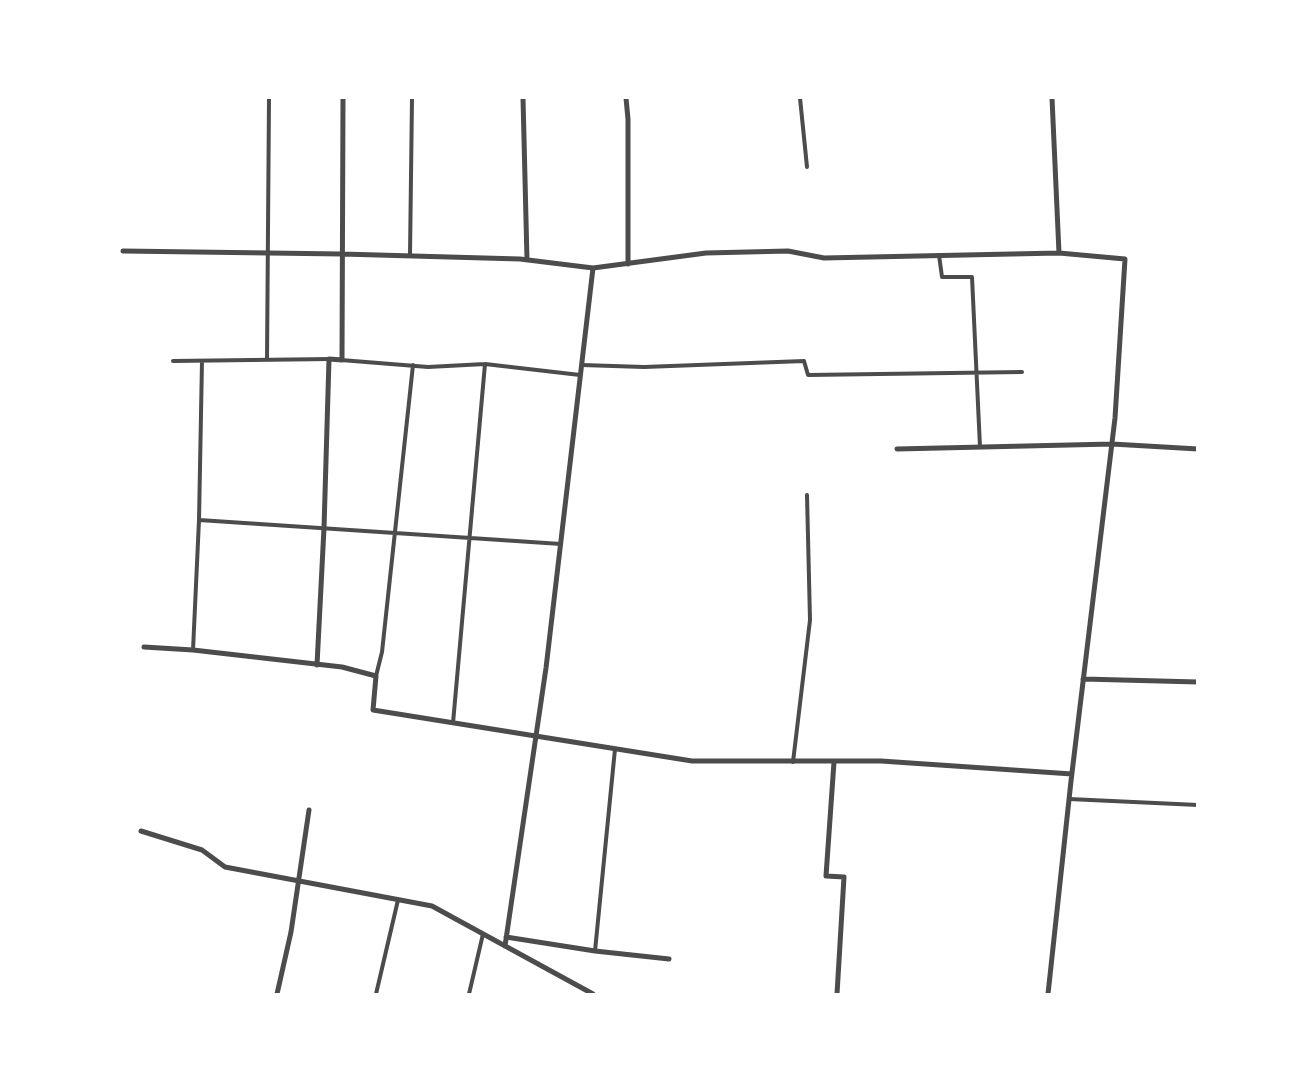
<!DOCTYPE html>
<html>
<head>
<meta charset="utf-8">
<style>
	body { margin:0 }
	#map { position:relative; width:1295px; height:1092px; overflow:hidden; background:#fff; font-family:"PT Sans Narrow",sans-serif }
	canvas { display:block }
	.frame { position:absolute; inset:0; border:99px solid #fff; pointer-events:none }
</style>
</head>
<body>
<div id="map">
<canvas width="1295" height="1092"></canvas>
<div class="frame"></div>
</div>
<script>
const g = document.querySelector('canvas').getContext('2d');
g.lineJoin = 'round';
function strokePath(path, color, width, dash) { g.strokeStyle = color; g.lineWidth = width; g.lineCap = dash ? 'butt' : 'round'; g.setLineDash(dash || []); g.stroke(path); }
strokePath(new Path2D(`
	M800 98 807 167
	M410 255 412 98
	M939 255 942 277H972L980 447
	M267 360 269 98
	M341 360 428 367 485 364 580 375
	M173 361 331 359
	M582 365 644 367 804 361 808 375 1022 372
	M199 520 561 544
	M193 650 199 520 202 361
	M376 676 382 652 413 365
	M453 723 485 364
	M793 762 810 620 807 495
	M1069 799 1198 805
	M595 951 615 749
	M376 994 398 900
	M469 994 483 934`), '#4c4c4c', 4);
strokePath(new Path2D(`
	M523 98 527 260
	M626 98 628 119V264
	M123 251 342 254 520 259 593 268 706 253 788 251 824 258 1059 253
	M897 449 1112 444 1198 449
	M144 647 193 650 342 667 376 676 373 710 692 761H881L1072 774
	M317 665 324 528 329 359 342 360 343 98
	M1083 679 1198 682
	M834 762 826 876 844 877 837 994
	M141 831 202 850 225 867 432 906 593 994
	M506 937 595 951 669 959
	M505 946 546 668 593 268
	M277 994 291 932 309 810
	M1048 994 1071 781 1115 418 1125 259 1059 253 1052 98`), '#4c4c4c', 5);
</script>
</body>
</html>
